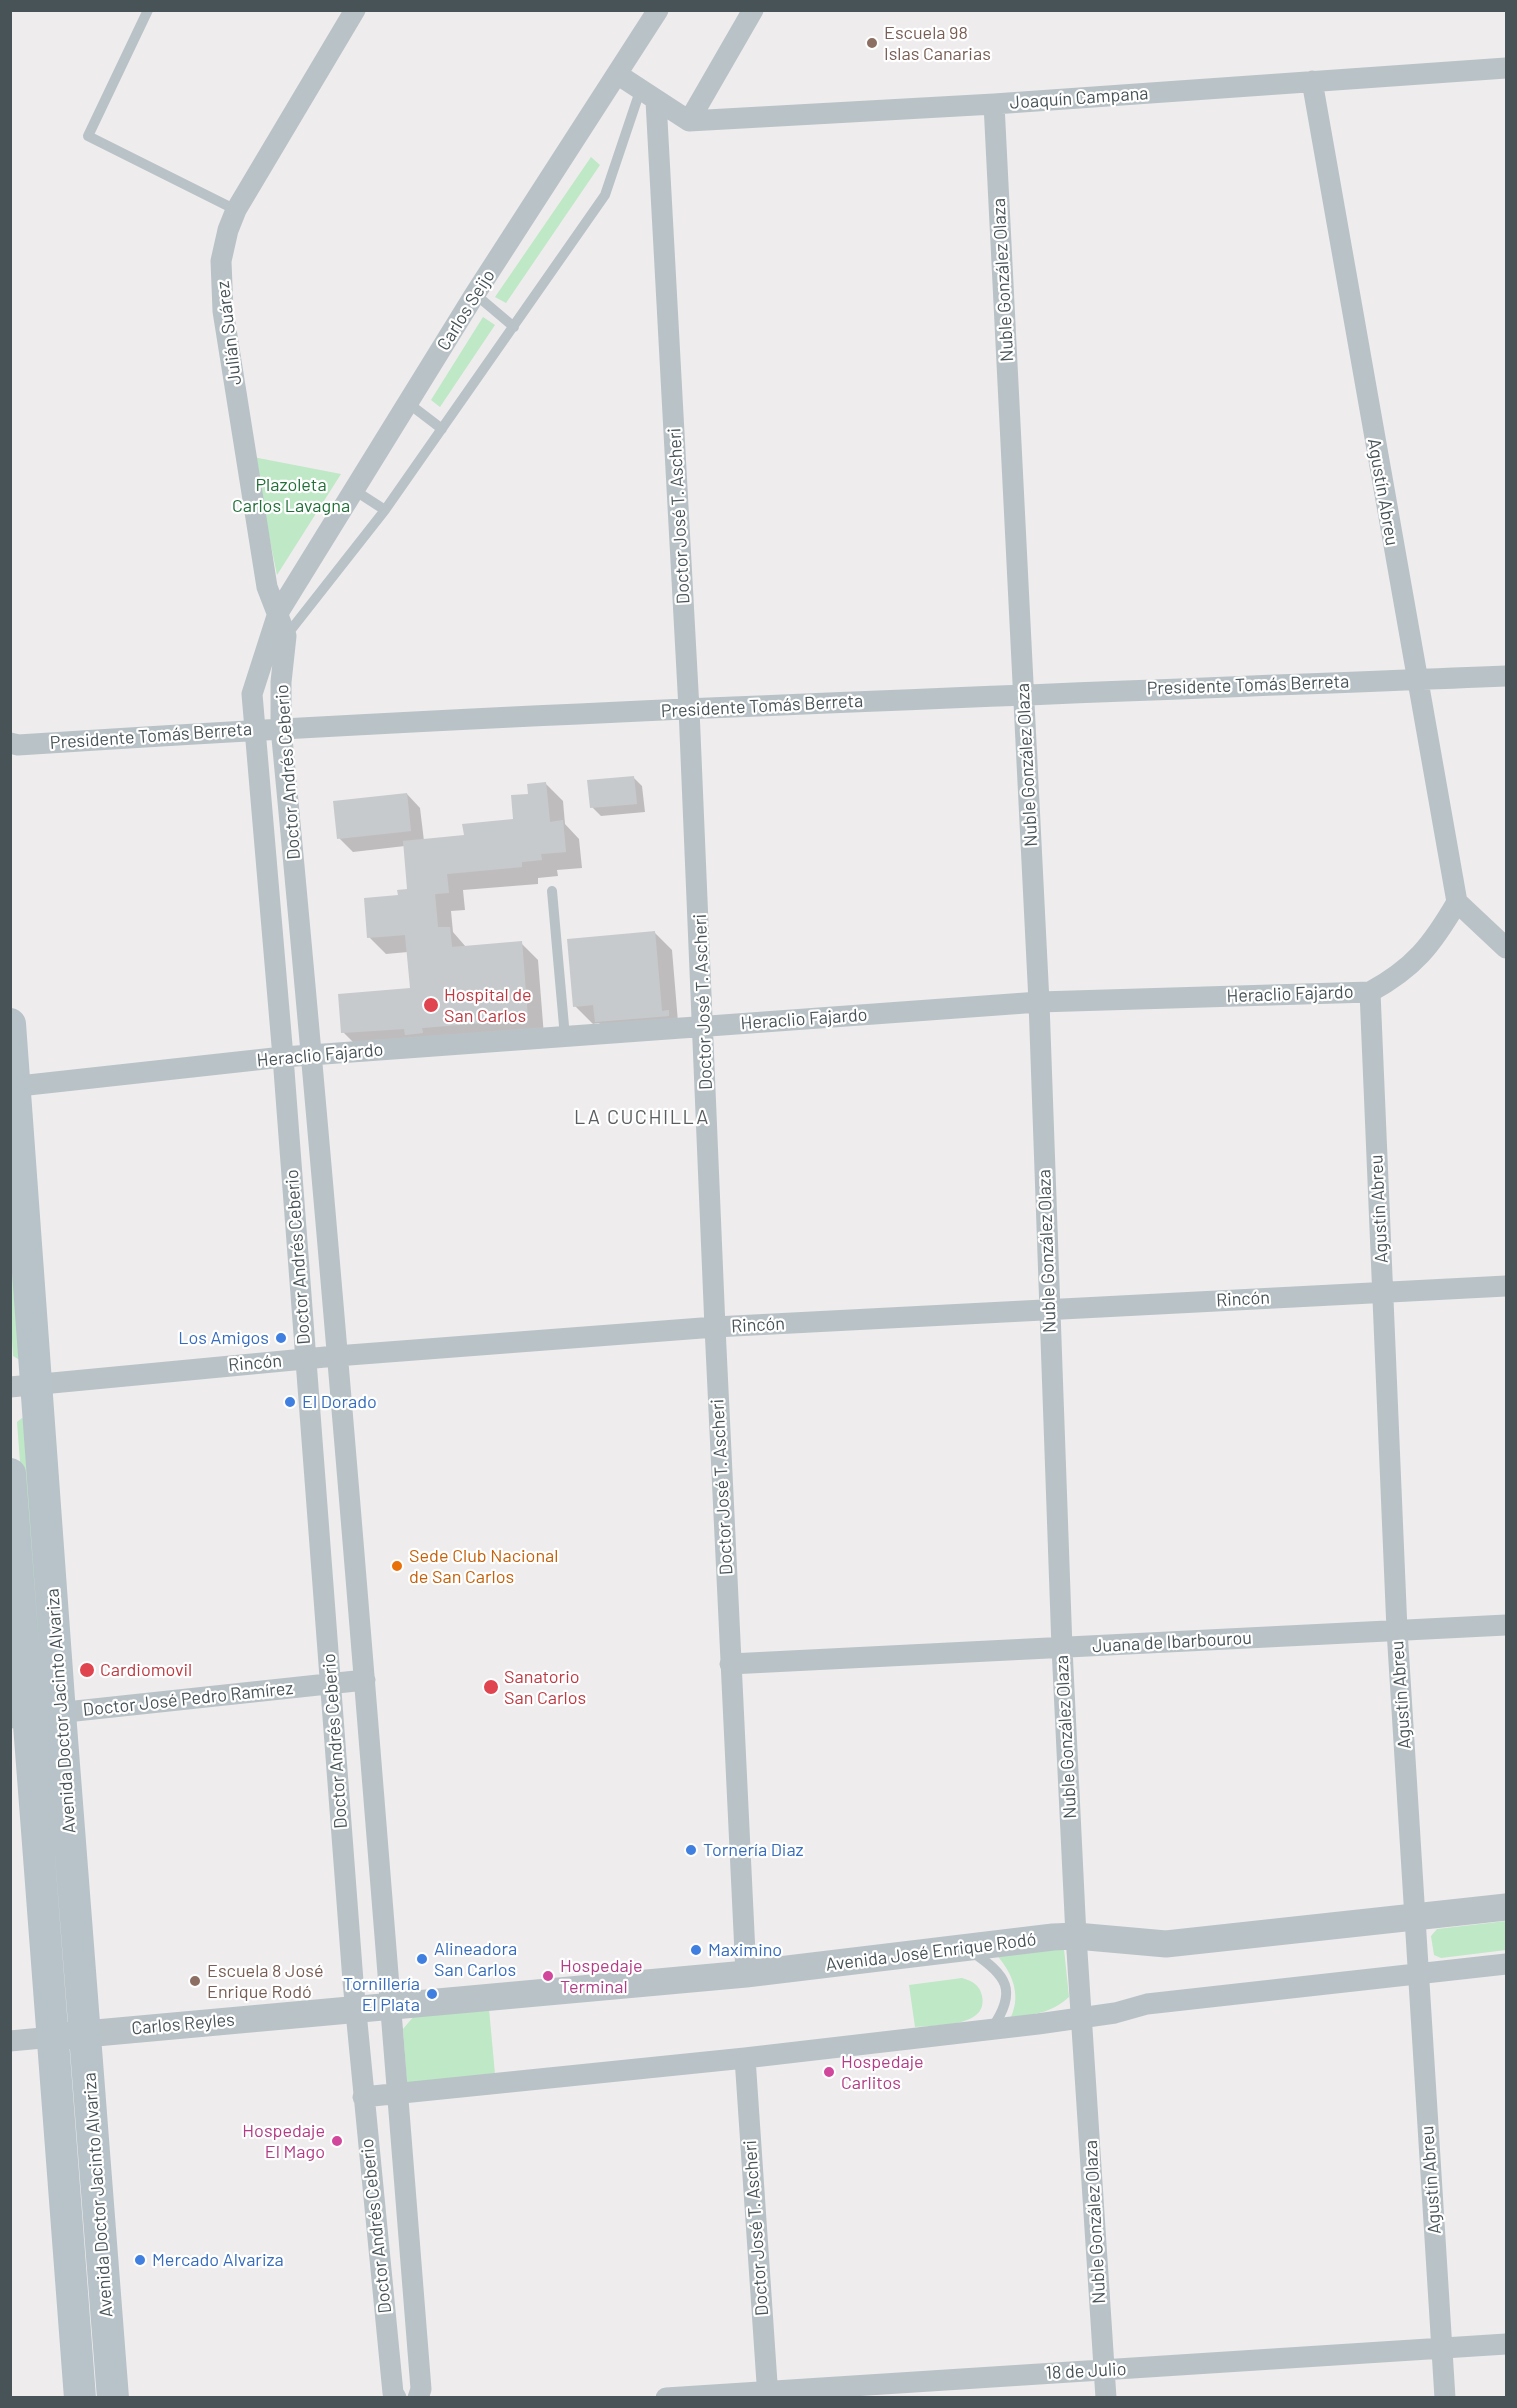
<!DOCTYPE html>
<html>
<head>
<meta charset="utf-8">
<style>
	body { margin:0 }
	#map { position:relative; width:1517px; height:2408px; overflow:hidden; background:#efeced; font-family:Barlow,sans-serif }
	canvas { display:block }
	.frame { position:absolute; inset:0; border:12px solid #475357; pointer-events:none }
</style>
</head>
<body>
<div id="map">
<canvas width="1517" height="2408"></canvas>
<div class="frame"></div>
</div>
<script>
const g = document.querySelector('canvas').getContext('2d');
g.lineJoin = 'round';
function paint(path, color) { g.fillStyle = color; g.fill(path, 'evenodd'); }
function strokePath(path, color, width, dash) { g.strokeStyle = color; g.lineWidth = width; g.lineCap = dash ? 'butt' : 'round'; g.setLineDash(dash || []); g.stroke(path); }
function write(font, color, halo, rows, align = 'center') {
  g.font = font + ' Barlow,sans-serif'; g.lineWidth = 4.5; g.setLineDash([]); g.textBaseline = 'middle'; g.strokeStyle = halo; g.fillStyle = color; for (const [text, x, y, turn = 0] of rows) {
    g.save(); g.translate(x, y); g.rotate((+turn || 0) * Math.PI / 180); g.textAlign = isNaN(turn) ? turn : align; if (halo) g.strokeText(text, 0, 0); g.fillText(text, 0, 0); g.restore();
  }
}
paint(new Path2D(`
	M591 157 600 165 506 303 495 297Z
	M483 317 495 325 440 407 431 400Z
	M253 457 341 474 277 575Z
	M10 1199 21 1358 18 1359 13 1356 11 1320Z
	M22 1418 25 1419 44 1690 37 1688 17 1422Z
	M1506 1921V1950L1441 1958 1434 1955 1431 1936 1437 1929Z
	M1064 1949 1069 1997C1052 2013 1033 2015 1011 2017 1022 1993 1011 1971 995 1953Z
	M962 1978C972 1981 980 1985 982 1996 989 2028 934 2025 915 2027L909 1985Z
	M489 2009 495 2074 407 2084 403 2029 414 2016Z`), '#bee8c6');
paint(new Path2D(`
	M633 777 642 786 645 812 601 816 592 807Z
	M546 784 563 801 565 824 579 839 582 868 557 870 558 876 538 878V884L463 890 465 910 451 911 453 932 466 947 521 943 538 960 544 1036 360 1049 343 1032 411 989 408 952 386 954 369 937 399 896 409 890 405 846 353 852 339 838 407 794 420 808 424 841 465 837 515 821 529 795Z
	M654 932 672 950 678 1022 614 1039 599 1023 593 1024 575 1006Z`), '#0003');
paint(new Path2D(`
	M634 776 637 804 590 808 587 780Z
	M546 782 550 822 563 820 566 852 541 854 542 860 522 862V867L447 874 449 893 435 894 438 927H450L452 947 522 941 528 1019 422 1028 423 1033 405 1035 404 1029 341 1033 338 994 410 988 405 935 367 938 364 898 398 895 397 890 407 889 403 841 464 835 462 824 513 819 511 795 528 794 527 784Z
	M407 793 411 831 337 839 333 801Z
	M655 931 662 1011 669 1010V1016L595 1022 593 1005 573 1007 567 939Z`), '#c7cacd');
strokePath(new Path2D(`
	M148 10 88 136 236 210
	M475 294 514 327
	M408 403 442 429
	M354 490 385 510
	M286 636 385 510 605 195 640 91
	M552 891 565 1037
	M972 1952C1007 1975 1018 1991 992 2028`), '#b9c3c7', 10);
strokePath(new Path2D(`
	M355 10 236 210 228 230 221 261 223 311 267 587 286 636 281 682V728C334 1281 377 1835 421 2389L418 2398
	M617 74 689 121 994 104 1506 68
	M1312 81 1457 902
	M656 101 689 709 715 1327 746 1974
	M994 104 1039 1002 1062 1648 1076 1936 1106 2398
	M689 121 753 10
	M10 743 18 745C514 712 1010 696 1506 676
	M1457 902 1506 948
	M1370 992 1397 1630 1445 2398
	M10 1087 283 1057 1039 1002 1370 992C1414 968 1432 945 1457 902
	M10 1387 336 1356 715 1327 1506 1286
	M730 1664 1506 1625
	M10 1718 365 1680
	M10 2041 53 2037
	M745 2058 768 2398
	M363 2097 745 2058 1038 2024 1115 2013 1147 2004 1506 1964
	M396 2398 393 2393 353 1981 283 1057 252 694 278 613 475 294 658 10
	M666 2398 1506 2344`), '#b9c3c7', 21);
strokePath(new Path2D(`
	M63 2036 746 1974 1053 1937 1076 1936 1166 1944 1506 1907`), '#b9c3c7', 27);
strokePath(new Path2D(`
	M10 1024 60 1713 113 2398
	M10 1474 80 2398`), '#b7c3c9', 32);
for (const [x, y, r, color] of [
	[872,43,6,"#8d6e63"],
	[431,1005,8,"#e0444e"],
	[281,1338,6,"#3f7fe0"],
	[290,1402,6,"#3f7fe0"],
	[397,1566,6,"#e8710a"],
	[87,1670,8,"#e0444e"],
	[491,1687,8,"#e0444e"],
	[691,1850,6,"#3f7fe0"],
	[696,1950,6,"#3f7fe0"],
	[422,1959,6,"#3f7fe0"],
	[548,1976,6,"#d1479c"],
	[195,1981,6,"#8d6e63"],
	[432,1994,6,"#3f7fe0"],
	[829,2072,6,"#d1479c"],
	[337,2141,6,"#d1479c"],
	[140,2260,6,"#3f7fe0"]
]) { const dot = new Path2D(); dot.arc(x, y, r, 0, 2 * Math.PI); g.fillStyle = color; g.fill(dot); strokePath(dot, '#fff', 2); }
write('18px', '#785e54', '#fff', [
	["Escuela 98",884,33],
	["Islas Canarias",884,54],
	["Escuela 8 José",207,1971],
	["Enrique Rodó",207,1992]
], 'left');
write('18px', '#475357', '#fff', [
	["Joaquín Campana",1079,98,-4],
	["Nuble González Olaza",1003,280,-93],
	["Carlos Seijo",466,310,-58],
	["Julián Suárez",229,333,-97],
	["Agustín Abreu",1383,492,80],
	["Doctor José T. Ascheri",679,516,-93],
	["Presidente Tomás Berreta",1248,685,-2],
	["Presidente Tomás Berreta",762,706,-3],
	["Presidente Tomás Berreta",151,736,-4],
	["Nuble González Olaza",1027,765,-93],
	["Doctor Andrés Ceberio",288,772,-94],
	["Heraclio Fajardo",1290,994,-2],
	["Doctor José T. Ascheri",703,1002,-92],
	["Heraclio Fajardo",804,1019,-4],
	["Heraclio Fajardo",320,1055,-5],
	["Agustín Abreu",1379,1209,-93],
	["Nuble González Olaza",1047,1251,-92],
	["Doctor Andrés Ceberio",298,1257,-94],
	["Rincón",1243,1299,-3],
	["Rincón",758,1325,-3],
	["Rincón",255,1363,-5],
	["Doctor José T. Ascheri",722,1487,-93],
	["Juana de Ibarbourou",1172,1642,-3],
	["Agustín Abreu",1401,1695,-94],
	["Doctor José Pedro Ramírez",188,1699,-6],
	["Avenida Doctor Jacinto Alvariza",61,1711,-94],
	["Nuble González Olaza",1066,1737,-93],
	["Doctor Andrés Ceberio",335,1741,-94],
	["Avenida José Enrique Rodó",931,1952,-7],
	["Carlos Reyles",183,2024,-5],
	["Agustín Abreu",1431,2180,-94],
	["Avenida Doctor Jacinto Alvariza",98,2195,-94],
	["Nuble González Olaza",1095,2222,-93],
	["Doctor Andrés Ceberio",376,2226,-96],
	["Doctor José T. Ascheri",756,2228,-94],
	["18 de Julio",1086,2371,-3]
]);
write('18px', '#216f38', '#fff', [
	["Plazoleta",291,485],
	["Carlos Lavagna",291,506]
]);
write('18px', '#be3a42', '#fff', [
	["Hospital de",444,995],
	["San Carlos",444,1016],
	["Cardiomovil",100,1670],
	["Sanatorio",504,1677],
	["San Carlos",504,1698]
], 'left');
write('18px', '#366cbe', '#fff', [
	["Los Amigos",269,1338,"right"],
	["El Dorado",302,1402],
	["Tornería Diaz",703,1850],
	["Alineadora",434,1949],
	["San Carlos",434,1970],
	["Maximino",708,1950],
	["Tornillería",420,1984,"right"],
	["El Plata",420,2005,"right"],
	["Mercado Alvariza",152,2260]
], 'left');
write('18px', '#c56008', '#fff', [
	["Sede Club Nacional",409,1556],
	["de San Carlos",409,1577]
], 'left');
write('18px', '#b23c85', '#fff', [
	["Hospedaje",560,1966],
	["Terminal",560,1987],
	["Hospedaje",841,2062],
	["Carlitos",841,2083],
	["Hospedaje",325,2131,"right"],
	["El Mago",325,2152,"right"]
], 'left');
g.letterSpacing = '1.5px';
write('20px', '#5a5e60', '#fff', [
	["LA CUCHILLA",642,1117]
]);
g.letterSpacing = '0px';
</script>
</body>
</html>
